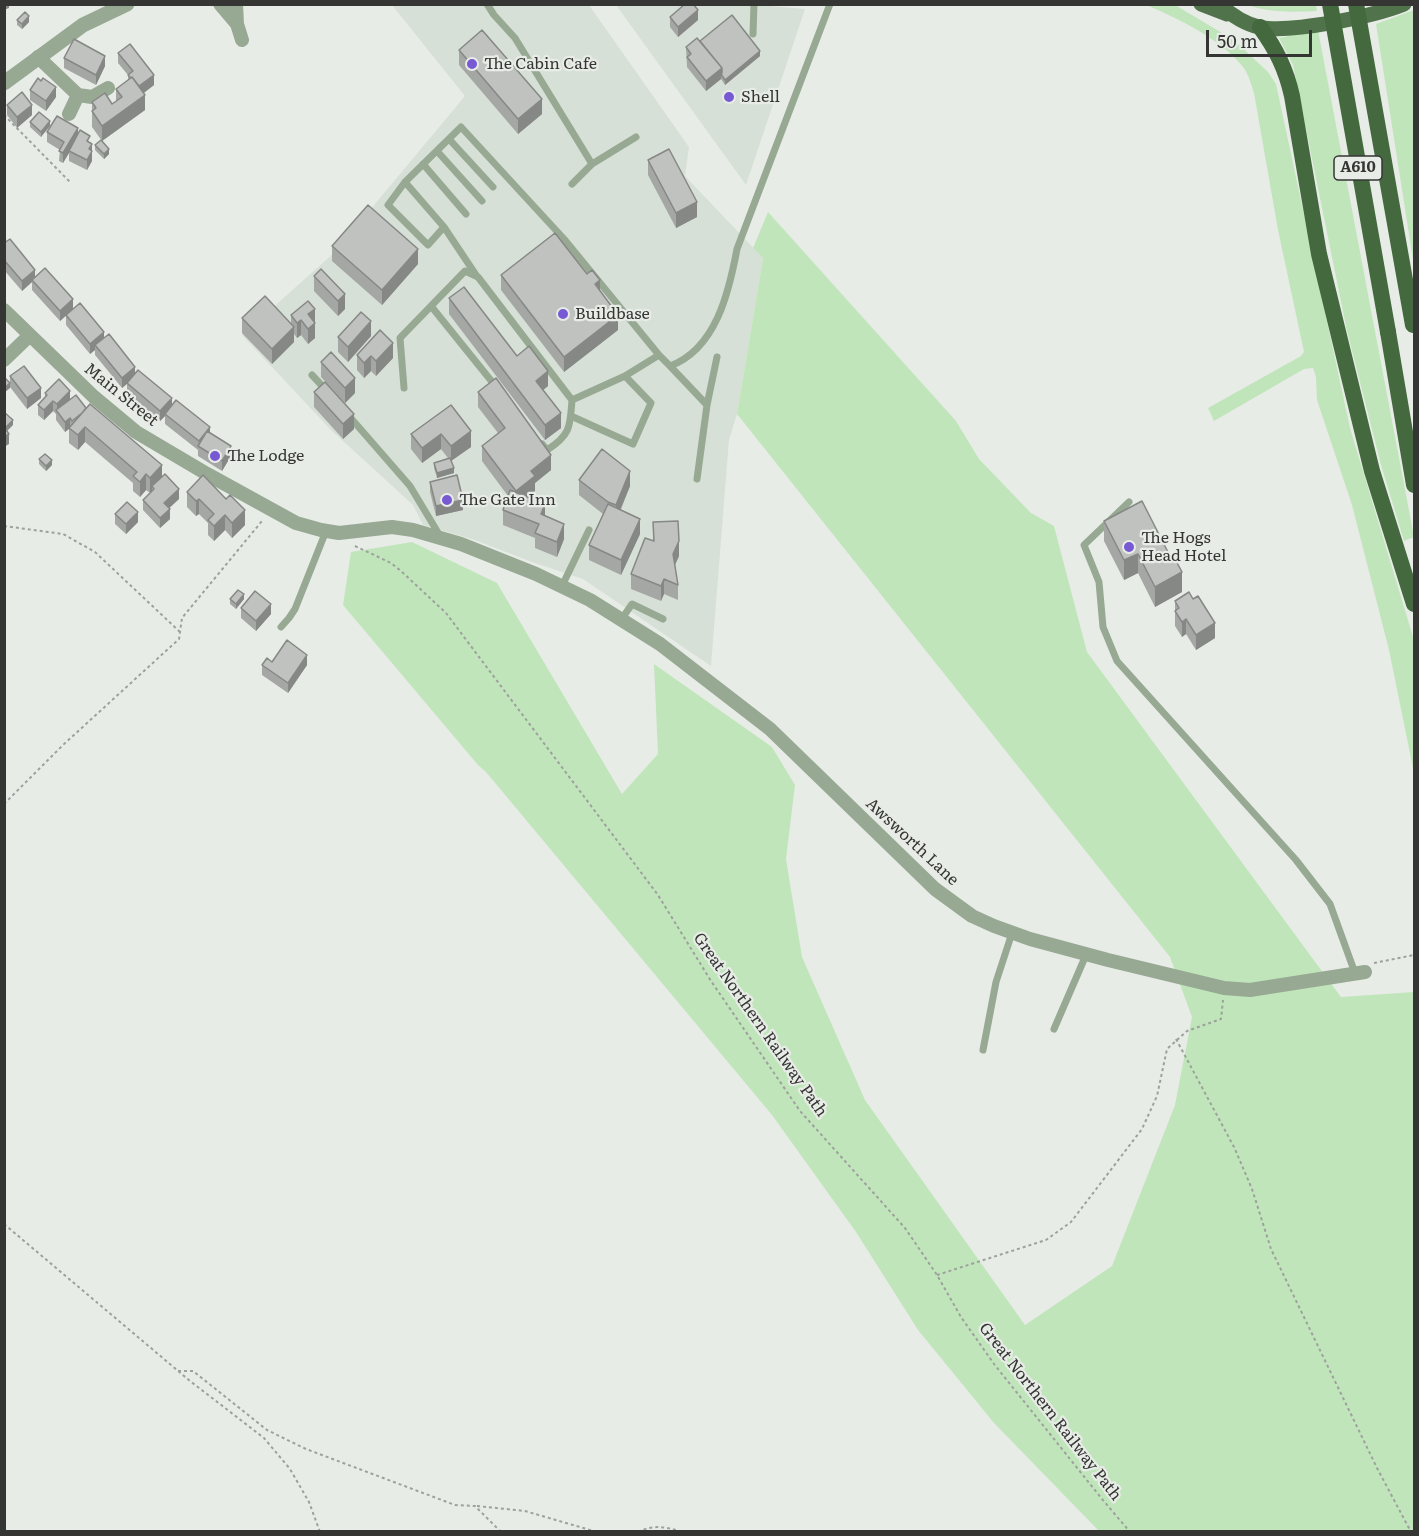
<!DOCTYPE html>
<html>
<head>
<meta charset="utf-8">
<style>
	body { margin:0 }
	#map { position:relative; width:1419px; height:1536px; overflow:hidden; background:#e8ece7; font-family:Literata,serif }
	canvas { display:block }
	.frame { position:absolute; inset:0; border:6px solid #353634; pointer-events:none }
	.scale { position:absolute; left:1206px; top:30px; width:106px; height:27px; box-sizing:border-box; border:3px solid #353634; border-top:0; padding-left:8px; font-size:18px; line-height:21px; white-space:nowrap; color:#353634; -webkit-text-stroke:4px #e8ece7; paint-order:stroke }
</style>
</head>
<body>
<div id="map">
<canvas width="1419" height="1536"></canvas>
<div class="frame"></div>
<div class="scale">50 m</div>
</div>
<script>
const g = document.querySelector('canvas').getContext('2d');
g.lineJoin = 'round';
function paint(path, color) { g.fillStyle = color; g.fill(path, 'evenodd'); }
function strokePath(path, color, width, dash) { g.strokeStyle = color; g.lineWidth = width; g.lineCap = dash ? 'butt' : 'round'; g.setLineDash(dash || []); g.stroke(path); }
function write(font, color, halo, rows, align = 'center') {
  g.font = font + ' Literata,serif'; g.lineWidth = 4.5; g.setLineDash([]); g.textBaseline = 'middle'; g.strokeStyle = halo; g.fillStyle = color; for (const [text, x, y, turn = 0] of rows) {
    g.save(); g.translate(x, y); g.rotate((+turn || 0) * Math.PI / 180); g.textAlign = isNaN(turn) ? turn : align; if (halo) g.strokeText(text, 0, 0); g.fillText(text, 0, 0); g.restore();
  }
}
paint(new Path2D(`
	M747 4 805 9 746 185 616 5Z
	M392 5H589L689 147 685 176 763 258 737 414 729 440 711 666 583 579 532 562 472 539 423 525 413 505 331 430 242 335 335 252 465 96Z`), '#d7e0d6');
paint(new Path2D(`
	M1146 5H1175L1234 40 1268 72 1276 84 1350 428 1414 640V773L1389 650 1352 505 1317 400 1316 377 1313 368 1304 369 1214 421 1208 408 1301 356 1304 352 1278 230 1254 93C1251 84 1249 75 1243 67 1222 40 1178 18 1146 5Z
	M1247 5H1316L1317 11C1292 12 1271 13 1247 5Z
	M1414 10V266L1376 24Z
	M1318 30 1414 537 1404 541 1381 465 1347 331 1293 65 1279 38Z
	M768 212 956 421 979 459 1031 513 1054 526 1087 652 1341 997 1414 992V1531H1099L994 1423 918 1330 856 1232 772 1115 486 772 478 765 343 605 351 552 412 542 497 583 622 794 658 754 654 664 772 747 795 785 786 859 802 957 865 1100 1025 1325 1112 1266 1175 1105 1192 1017 1170 957 737 414 763 258 753 248Z`), '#c1e5bb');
strokePath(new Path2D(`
	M4 115 71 183
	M4 526 63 534 95 552 180 632
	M355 546 391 563 401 571 446 613 658 895 711 981 800 1111 905 1228 937 1275 961 1317 994 1364 1102 1499 1130 1532
	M4 804 63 745 179 639 182 618 262 521
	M1374 963 1414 955
	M1176 1039 1234 1147 1252 1189 1271 1249 1377 1468 1411 1532
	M4 1224 190 1381 264 1438 290 1469 309 1502 320 1532
	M937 1275 1046 1240 1071 1222 1142 1129 1157 1096 1167 1049 1187 1031 1221 1019 1223 1000
	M178 1371H193L267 1430 306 1449 455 1505 475 1506 501 1532
	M477 1506 525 1511 597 1532
	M638 1532C654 1524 666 1527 682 1532`), '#9da09c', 2, [3, 3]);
strokePath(new Path2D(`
	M487 4 494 15 515 38 592 164 636 137
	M753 34 754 4
	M449 139 493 187
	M437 151 482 201
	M423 164 466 214
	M405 182 444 227 428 245 388 205 405 182 461 127 564 239 659 355 670 366C716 349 729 292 737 249L830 4
	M572 184 592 164
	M444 227 476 275
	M431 306 497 388
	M670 366 707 405 697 479
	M312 375 326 390
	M404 388 400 338 465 271 478 277 572 400 625 376 659 355
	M707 405 717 357
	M349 416 410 486 440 536
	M571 416 633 444 651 403 625 376
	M542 444 547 450C571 435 570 426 572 400
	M1129 502 1084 545 1099 582 1103 627 1117 661 1296 860 1330 904 1355 973
	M562 586 589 530
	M621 620 632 604 663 619
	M281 627 289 618 295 609 326 531
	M1054 1029 1086 955
	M983 1050 996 982 1012 933`), '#97a993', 7);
strokePath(new Path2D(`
	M220 4 237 24
	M236 4 237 24 242 40
	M38 57 78 95
	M69 114 78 95 92 97 108 88
	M4 310 94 397 136 432 207 474 296 523 321 530 339 533 392 527 413 530 461 544 536 574 590 600 660 644 770 729 935 889 972 916 994 926 1030 939 1108 960 1224 988 1250 990 1269 987 1365 972
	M4 360 29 336`), '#97a993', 14);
strokePath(new Path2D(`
	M4 83 83 25 127 4`), '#97a993', 15);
strokePath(new Path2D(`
	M1201 4 1227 14
	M1219 4C1230 14 1245 24 1259 27 1290 34 1374 16 1404 4`), '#51734b', 15);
strokePath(new Path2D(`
	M1260 27C1276 49 1286 69 1292 96L1319 254 1372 471 1414 604
	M1388 332 1414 485`), '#44693e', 16);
strokePath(new Path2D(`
	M1330 4 1388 332
	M1356 4 1413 325`), '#44693e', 16);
paint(new Path2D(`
	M670 17 698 20 678 37 670 27Z
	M17 20 29 22 22 29 17 25Z
	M700 41 760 56 725 85 721 79 706 91 687 67 686 47Z
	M459 50 542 114 518 134 459 65Z
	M118 53 154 85 144 93 145 110 102 141 92 127V102L112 104 116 101V89L128 80V75L118 63Z
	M64 58 105 66 96 85 64 68Z
	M30 90 56 97 46 111 30 100Z
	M7 105 32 115 17 128 7 115Z
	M50 121 41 137 30 127V122Z
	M47 132 78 135 92 144V161L87 170 69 161V153L63 163 59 161 60 150 47 142Z
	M95 145 109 154 104 159 95 150Z
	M648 160 697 217 676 228 648 175Z
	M4 243 35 278 73 309 104 338 135 373 172 405 210 433 231 456 222 471 198 456V450L165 424V416L160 421 127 393V384L122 388 95 355V350L90 354 66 325V316L60 321 32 290V282L22 291 4 270Z
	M332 246 418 264 382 305 332 261Z
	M321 269 345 309 338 316 314 291V276Z
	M501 275 600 290 618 330 564 372 501 290Z
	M449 298 517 356 548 386 543 390 561 428 545 440 449 314Z
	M315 309V338L308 344 301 335 297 338 294 334V342L272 364 242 333V318L291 323V315Z
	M371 336 348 362 338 352V337Z
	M357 355 393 358 376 376 371 371 364 378 357 370Z
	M321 362 355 393 345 403 321 377Z
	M10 376 41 398 27 409 10 387Z
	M314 392 354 429 343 439 314 407Z
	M478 392 551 470 535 483V491L527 496 564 539 557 557 535 548V538L503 525V510L508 496 482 461V446L498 433 478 407Z
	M45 393 70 399 86 408 162 477 179 499 169 508 170 519 160 528 143 510V500L150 493 146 490 140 497 133 491V483L85 442 78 450 69 443V429L65 432 56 420V414L53 411 44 420 38 415V405L45 398Z
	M451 405 471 447 451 461 454 473 437 478 434 468V463L448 458 441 449 422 463 411 449V434Z
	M39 459 52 465 46 471 39 464Z
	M579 480 630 486 621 509 640 534 621 575 589 560V545L603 514 579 495Z
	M430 482 463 510 436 516 430 492Z
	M187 492 245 525 232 538 225 530 214 541 208 535V523L199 514 196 516 187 507Z
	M115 514 138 522 126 534 115 524Z
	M1104 521 1182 592 1155 607 1138 573 1124 580 1104 541Z
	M653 522 679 556 675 565 678 585V600L664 594 661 601 631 589V574L653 541Z
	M230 599H244L236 609 230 604Z
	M1175 601 1215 638 1196 650 1186 634 1182 637 1175 626Z
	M241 608 271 614 256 631 241 618Z
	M272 662 307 665 288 693 262 675V665Z`), '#a4a7a3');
paint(new Path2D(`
	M6 4H9V8L4 10V5Z
	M698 10V20L678 37V27Z
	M29 16V22L22 29V24Z
	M760 51V56L725 85V80Z
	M105 56V66L96 85V75Z
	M722 68V76L721 74V79L706 91V81Z
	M154 75V85L138 97V87Z
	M56 87V97L46 111V101Z
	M145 95V110L102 141V126Z
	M542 99V114L518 134V119Z
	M32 105V115L17 128V117Z
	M50 121V126L41 137V132Z
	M78 128V139L69 151V153L63 163V153Z
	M92 144V161L87 170V160L89 149Z
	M109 149V154L104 159V154Z
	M697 202V217L676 228V213Z
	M418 249V264L382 305V290Z
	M35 270V280H32V282L22 291V281Z
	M600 280V295L595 284Z
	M345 294V309L338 316V301Z
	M73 299V309L60 321V311Z
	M315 309V338L308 344V314Z
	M618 315V330L564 372V357Z
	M301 320V335L297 338V323Z
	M371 321V336L348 362V347Z
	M294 327V342L272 364V349Z
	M104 332V342L95 345V350L90 354V344Z
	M393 343V358L376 376V361Z
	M371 356V371L364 378V363Z
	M135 367V377L122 388V378Z
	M548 371V386L536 396V381Z
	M355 378V393L345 403V388Z
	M10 383V388L4 393V388Z
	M41 388V398L27 409V398Z
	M70 391V401L57 411V404Z
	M172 398V408L165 414V416L160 421V411Z
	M53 401V411L44 420V410Z
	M561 413V428L545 440V425Z
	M354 414V429L343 439V424Z
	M70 418V428L65 432V422Z
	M13 420V425L4 434V429Z
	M85 427V442L78 450V435Z
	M210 427V437L199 446V441Z
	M471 431V447L451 461V446Z
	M9 434V444L4 447V437Z
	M441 434V449L422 463V448Z
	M231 446V456L222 471V461Z
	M551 455V470L535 483V491L516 506V491L531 471Z
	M52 460V465L46 471V466Z
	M162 465V480L152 486V492L150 494V478Z
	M454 468V473L437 478V473Z
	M630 471V486L616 520V505Z
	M146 474V490L140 497V482Z
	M179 489V499L164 513V503Z
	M199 499V514L196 516V501Z
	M463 500V510L436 516V506Z
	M545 504V519L541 514Z
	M170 509V519L160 528V518Z
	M245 510V525L232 538V523Z
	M138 512V522L126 534V524Z
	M225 515V530L214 541V526Z
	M640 519V534L621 575V560Z
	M564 524V539L557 557V542Z
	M679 541V556L673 569V554Z
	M1138 554V573L1124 580V560Z
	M1182 572V592L1155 607V587Z
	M664 579V594L661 601V586Z
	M244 594V599L236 609V604Z
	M271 604V614L256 631V621Z
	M1186 619V634L1182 637V622Z
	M1215 623V638L1196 650V635Z
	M307 655V665L288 693V683Z`), '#868885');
const building = new Path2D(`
	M685 4H693L698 10 678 27 670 17Z
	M25 12 29 16 22 24 17 20Z
	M732 15 760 51 725 80 721 74 722 73V68L700 41Z
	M482 30 542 99 518 119 459 50Z
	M697 38 722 68 706 81 687 57 691 54 686 47Z
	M74 39 105 56 96 75 64 58Z
	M130 44 154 75 139 86 132 77 131 78 128 75 133 71 118 53Z
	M132 77 145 95 102 126 92 111 96 108 92 102 105 93 112 104 122 97 116 89Z
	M38 78 41 81 43 78 56 87 46 101 30 90Z
	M22 92 32 105 17 117 7 105Z
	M39 112 50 121 41 132 30 122Z
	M57 116 78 128 63 153 59 151 64 142 47 132Z
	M80 130 90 136 87 141 92 144 89 149 92 151 87 160 69 151Z
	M101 140 109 149 104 154 95 145Z
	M669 149 697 202 676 213 648 160Z
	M368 205 418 249 382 290 332 246Z
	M555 233 587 274 592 270 600 280 595 284 618 315 564 357 501 275Z
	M10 239 35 270 22 281 4 260V243Z
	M45 268 73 299 60 311 32 280Z
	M321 269 345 294 338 301 314 276Z
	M464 287 517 356 529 346 548 371 536 381 561 413 545 425 449 298Z
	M265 296 294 327 272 349 242 318Z
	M308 301 315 309 308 314 315 323 308 329 301 320 297 323 291 315Z
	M80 303 104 332 90 344 66 315Z
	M361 312 371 321 348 347 338 337Z
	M380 330 393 343 376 361 371 356 364 363 357 355Z
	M109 334 135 367 122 378 95 345Z
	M331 352 355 378 345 388 321 362Z
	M24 366 41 388 27 398 10 376Z
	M138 370 172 398 160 411 127 383Z
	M4 377 10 383 4 388Z
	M496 378 551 455 531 471 535 476 516 491 482 446 505 428 478 392Z
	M59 379 70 391 57 404 53 401 44 410 38 405 47 395 45 393Z
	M325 382 354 414 343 424 314 392Z
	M76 395 86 408 82 413 72 421 70 418 65 422 56 410Z
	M176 400 210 427 199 441 165 414Z
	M90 404 162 465 150 478 146 474 140 482 133 476 137 472 85 427 78 435 69 428Z
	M451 405 471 431 451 446 441 434 422 448 411 434Z
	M4 412 13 420 5 428 4 427Z
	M4 427 9 434 4 437Z
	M207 431 231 446 222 461 198 446Z
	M602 449 630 471 616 505 608 502 579 480Z
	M45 454 52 460 46 466 39 459Z
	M450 458 454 468 437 473 434 463Z
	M165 474 179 489 164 503 170 509 160 518 143 500 154 489 152 486Z
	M203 475 226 499 230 495 245 510 232 523 225 515 214 526 208 520 214 514 199 499 196 501 187 492Z
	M457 475 463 500 436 506 430 482Z
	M510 490 545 504 541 514 564 524 557 542 535 533 539 524 503 510Z
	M1142 501 1171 558 1174 557 1182 572 1155 587 1138 554 1124 560 1104 521Z
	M127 502 138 512 126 524 115 514Z
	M608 504 640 519 621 560 589 545Z
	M678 521 679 541 673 554 678 585 664 579 661 586 631 574 645 538 654 541 653 522Z
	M238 590 244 594 236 604 230 599Z
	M255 591 271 604 256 621 241 608Z
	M1189 592 1193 599 1198 596 1215 623 1196 635 1186 619 1182 622 1175 611 1179 608 1175 601Z
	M287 640 307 655 288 683 262 665 267 658 272 662Z`);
paint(building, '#bfc2be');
strokePath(building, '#868885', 1.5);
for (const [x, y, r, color] of [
	[472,64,6,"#7759d4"],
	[729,97,6,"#7759d4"],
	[563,314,6,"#7759d4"],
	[215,456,6,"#7759d4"],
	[447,500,6,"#7759d4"],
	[1129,547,6,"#7759d4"]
]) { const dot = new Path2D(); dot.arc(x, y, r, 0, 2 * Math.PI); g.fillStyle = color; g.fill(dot); strokePath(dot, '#e8ece7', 2); }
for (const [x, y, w] of [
	[1358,168,48]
]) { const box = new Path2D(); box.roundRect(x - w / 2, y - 12, w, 24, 4.5); g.fillStyle = '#e8ece7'; g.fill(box); strokePath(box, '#353634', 1.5); }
write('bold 15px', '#353634', null, [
	["A610",1358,168]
]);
write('16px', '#353634', '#e8ece7', [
	["The Cabin Cafe",484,64],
	["Shell",741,97],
	["Buildbase",575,314],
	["The Lodge",227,456],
	["The Gate Inn",459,500],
	["The Hogs",1141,538],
	["Head Hotel",1141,556]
], 'left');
write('16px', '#353634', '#e8ece7', [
	["Main Street",121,395,39],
	["Awsworth Lane",912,842,43],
	["Great Northern Railway Path",760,1025,55],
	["Great Northern Railway Path",1050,1412,52]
]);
</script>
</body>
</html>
